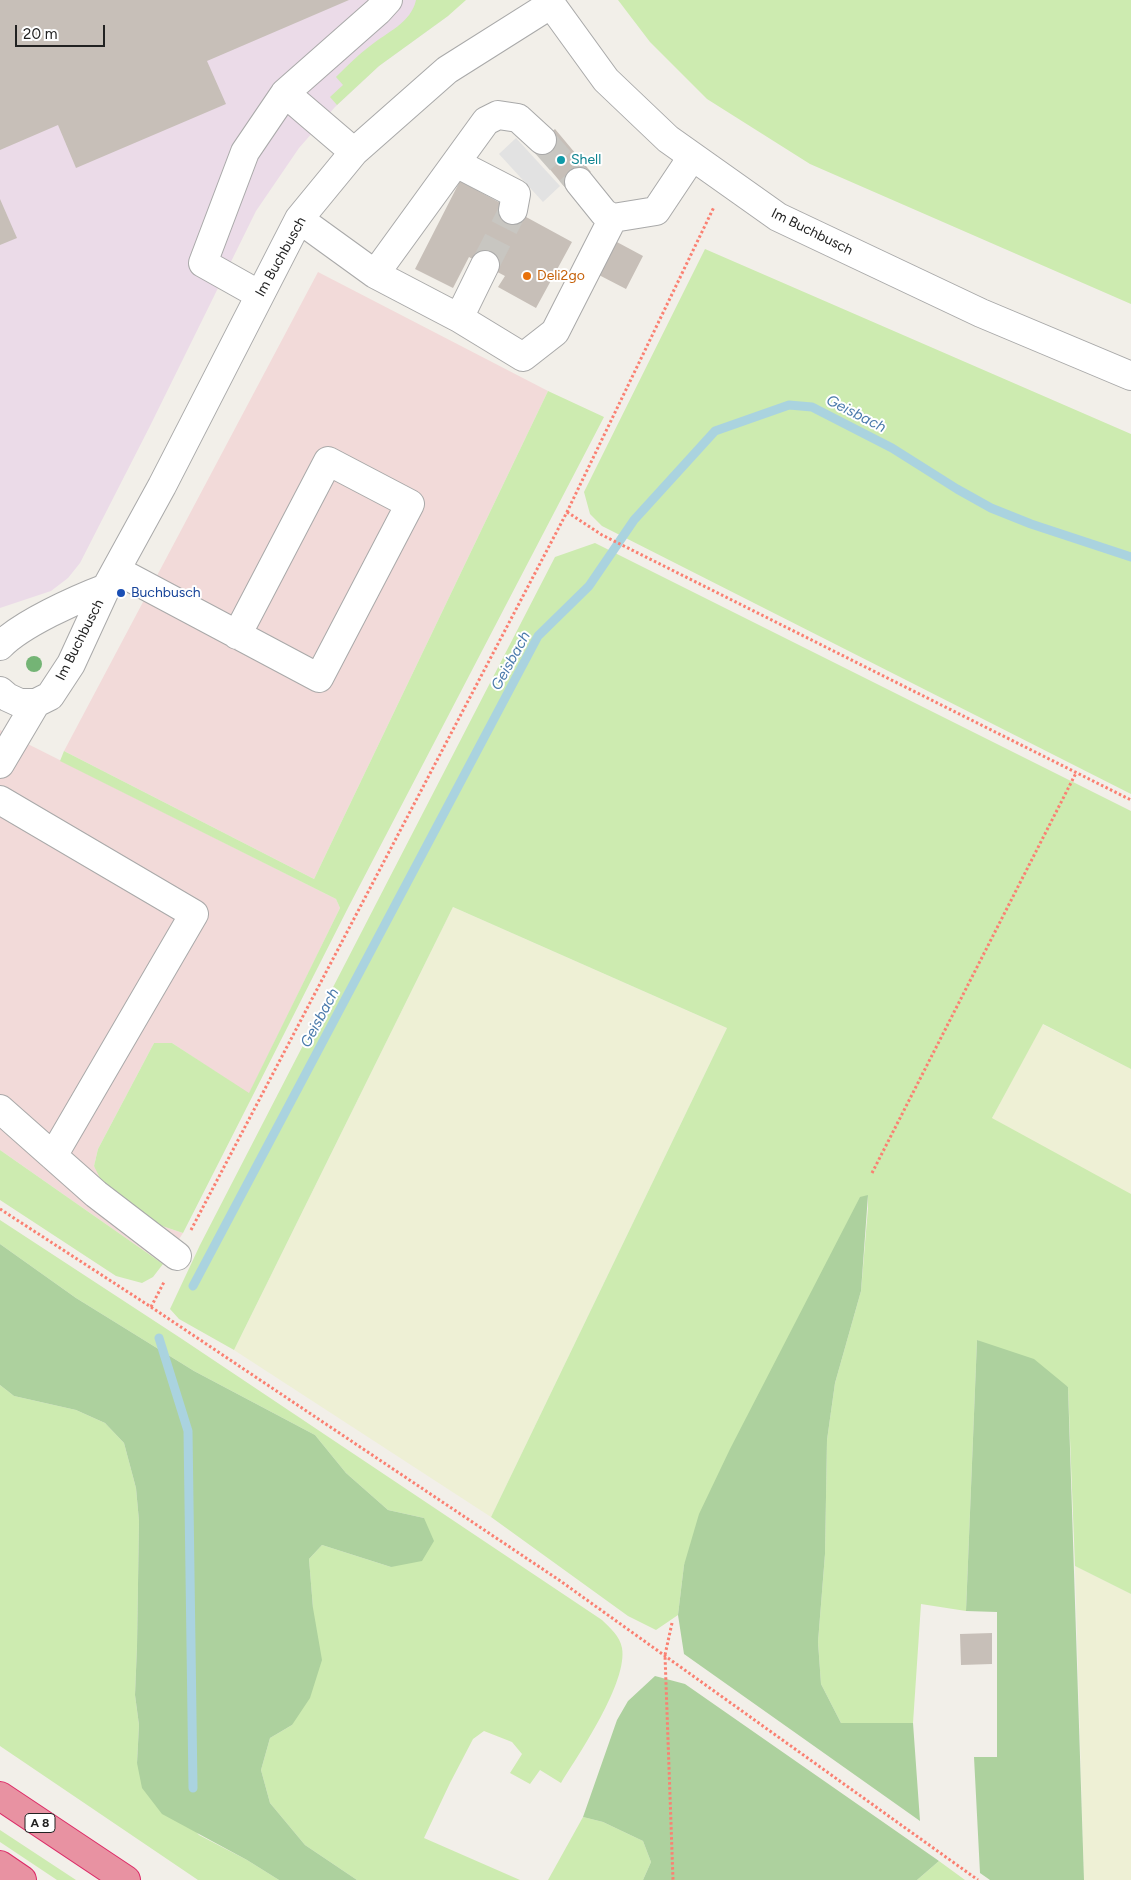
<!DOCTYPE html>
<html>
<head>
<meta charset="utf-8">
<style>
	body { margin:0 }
	#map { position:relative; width:1131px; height:1880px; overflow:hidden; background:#f2efe9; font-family:Figtree,sans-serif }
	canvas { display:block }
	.scale { position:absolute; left:15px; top:25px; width:90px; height:22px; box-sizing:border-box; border:2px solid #222; border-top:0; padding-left:6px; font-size:15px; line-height:18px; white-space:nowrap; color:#222; -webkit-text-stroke:4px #fff; paint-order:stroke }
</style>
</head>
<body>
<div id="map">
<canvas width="1131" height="1880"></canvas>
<div class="scale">20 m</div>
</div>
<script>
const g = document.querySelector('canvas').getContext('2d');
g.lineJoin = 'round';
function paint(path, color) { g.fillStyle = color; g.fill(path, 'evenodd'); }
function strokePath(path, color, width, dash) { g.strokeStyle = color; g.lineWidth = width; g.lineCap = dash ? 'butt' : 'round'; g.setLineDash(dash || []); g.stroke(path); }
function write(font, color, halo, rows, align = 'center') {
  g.font = font + ' Figtree,sans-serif'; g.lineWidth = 4; g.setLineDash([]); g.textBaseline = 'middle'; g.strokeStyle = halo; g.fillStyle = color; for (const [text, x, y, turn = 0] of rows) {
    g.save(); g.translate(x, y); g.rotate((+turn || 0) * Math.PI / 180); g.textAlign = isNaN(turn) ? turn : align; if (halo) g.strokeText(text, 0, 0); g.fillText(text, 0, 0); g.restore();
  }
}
paint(new Path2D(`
	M318 272 548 391 314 879 64 751Z
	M0 730 336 899 340 908 249 1094 172 1043H154L98 1149 94 1166 147 1221 183 1233 163 1264 0 1150Z`), '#f2dad9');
paint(new Path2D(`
	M0 0H462L448 16 379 66 335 107 299 148 256 211 149 428 80 563 68 578 51 591 0 608Z`), '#ebdbe8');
paint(new Path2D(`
	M453 907 727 1028 491 1517 234 1350Z
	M1042 1024 1131 1069V1200L992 1118Z
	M1075 1566 1131 1594V1880H1084Z`), '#eef0d5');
paint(new Path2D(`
	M416 0H466L448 16 379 66 337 105 330 97 343 85 336 77C347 66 358 55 370 46 387 32 411 23 416 0Z
	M618 0H1131V304L810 164 707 99 650 42Z
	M705 249 1131 434V794L602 526 590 514 584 492Z
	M548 391 604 417 349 906 183 1233 147 1221 118 1197 101 1180 94 1166 98 1149 154 1043H172L249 1093 340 908 336 899 60 761 64 751 314 879Z
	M595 543 1131 811V1069L1043 1024 992 1118 1131 1194V1594L1075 1566 1068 1387 977 1340 966 1611 921 1604 913 1723H841L821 1684 818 1642 825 1554 827 1440 835 1383 861 1291 868 1208V1195L684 1565 678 1615 656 1630 628 1616 491 1517 727 1028 453 907 234 1350 179 1319 170 1309 200 1245 555 557Z
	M0 1150 163 1264 153 1277 142 1283 116 1276 0 1200Z
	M0 1220 182 1339 602 1620C610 1628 620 1636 622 1648 628 1682 579 1754 561 1783L540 1770 530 1784 510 1773 522 1754 512 1742 484 1731 473 1739 450 1783 424 1838 520 1880H357L305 1845 270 1803 261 1770 270 1738 292 1725 313 1608 309 1559 322 1545 391 1567 424 1518 388 1510 346 1473 315 1435 194 1371 76 1298 0 1244Z
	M0 1385 14 1396 76 1410 105 1423 124 1443 136 1488 139 1521 137 1646 135 1695 139 1725 137 1763 199 1835 247 1860 279 1880H198L0 1746Z
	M583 1817 603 1822 643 1841 651 1862 643 1880H548Z
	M0 1830 76 1880H57L0 1842Z
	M939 1861 965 1880H917Z`), '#cdebb0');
paint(new Path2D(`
	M868 1195 861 1291 835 1383 827 1440 825 1554 818 1642 821 1684 841 1723H913L920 1821 684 1654 678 1615 684 1565 699 1514 730 1449 860 1197Z
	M0 1244 76 1298 194 1371 315 1435 346 1473 388 1510 424 1518 434 1541 422 1561 391 1567 322 1545 309 1559 313 1608 322 1660 310 1698 292 1725 270 1738 261 1770 270 1803 305 1845 357 1880H279L247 1860 162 1814 142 1788 137 1763 139 1725 135 1695 137 1646 139 1521 136 1488 124 1443 105 1423 76 1410 14 1396 0 1385Z
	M977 1340 1034 1359 1068 1387 1084 1880H990L980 1873 974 1757H997V1612L966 1611Z
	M655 1676 685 1684 939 1861 917 1880H643L651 1862 643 1841 603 1822 583 1817 617 1720 628 1701Z`), '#add19e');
paint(new Path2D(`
	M516 138 560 186 543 202 499 154Z`), '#e2e2e2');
strokePath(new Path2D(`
	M193 1286 538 636 589 586 634 520 715 431 789 405 812 407 892 448 957 489 991 508 1031 524 1131 557
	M159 1338 188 1431 193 1788`), '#aad3df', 9);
paint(new Path2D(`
	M0 0H349L207 61 226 104 76 168 58 125 0 150Z
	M555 129 591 172 568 191 532 148Z
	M460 181 572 242 536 308 498 287 505 276 469 257 453 288 415 269Z
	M0 199 17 238 0 245Z
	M615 241 643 256 626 289 597 274Z
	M992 1633V1664L961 1665 960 1634Z`), '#c7bfb8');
strokePath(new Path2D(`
	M542 140 579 182
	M485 265 513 210`), '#c8c6c1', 28, [28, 14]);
const minor = new Path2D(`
	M548 0 606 80 668 139 778 217 981 313 1131 376
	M285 93 378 11 388 0
	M456 163 516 194 513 210
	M579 182 604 213 613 218
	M299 219 375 274 459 318 523 357 555 332 613 218 656 211 692 157
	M375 274 486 121 498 115 518 118 542 140
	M260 295 203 263 245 152 285 93 354 152
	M459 318 485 265
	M116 570 319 678 410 504 328 461 237 635
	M0 646C21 624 77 599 106 588
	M0 691 7 697 20 703H36L50 696 71 664 106 588 162 486 299 219 354 152 447 70 550 5
	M0 764 36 703
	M0 800 194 914 53 1156
	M0 1109 96 1194 177 1256`);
const highway = new Path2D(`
	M0 1796 126 1880
	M0 1865 22 1880`);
strokePath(minor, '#a9a9a9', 30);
strokePath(highway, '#dc2a67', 30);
strokePath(new Path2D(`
	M567 512 602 535 1131 800
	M872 1173 1076 773
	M0 1209 151 1307 559 1580 978 1880
	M191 1230 567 512 714 207
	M151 1307 164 1282
	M672 1623 665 1655 673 1880`), '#fa8072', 3, [2.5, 2.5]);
strokePath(minor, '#fff', 28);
strokePath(highway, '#e892a2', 28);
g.fillStyle = '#74b475';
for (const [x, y] of [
	[34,664]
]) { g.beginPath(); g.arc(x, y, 8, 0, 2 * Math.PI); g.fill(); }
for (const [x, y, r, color] of [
	[561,160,5,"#0f9aa8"],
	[527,276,5,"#e8710a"],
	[121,593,5,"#1a4fb4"]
]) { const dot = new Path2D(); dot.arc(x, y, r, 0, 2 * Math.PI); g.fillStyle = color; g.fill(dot); strokePath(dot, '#fff', 2); }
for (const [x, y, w] of [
	[40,1823,30]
]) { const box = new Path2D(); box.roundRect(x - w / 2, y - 9.5, w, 19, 4); g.fillStyle = '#fff'; g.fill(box); strokePath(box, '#222', 1); }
write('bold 12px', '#222', null, [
	["A 8",40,1823]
]);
write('14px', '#0d838f', '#fff', [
	["Shell",571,160]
], 'left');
write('14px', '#222', '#fff', [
	["Im Buchbusch",812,232,26],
	["Im Buchbusch",281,257,-61],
	["Im Buchbusch",80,640,-63]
]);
write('14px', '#c56008', '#fff', [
	["Deli2go",537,276]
], 'left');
write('14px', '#164399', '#fff', [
	["Buchbusch",131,593]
], 'left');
write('italic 15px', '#4a7aab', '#fff', [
	["Geisbach",856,414,27],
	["Geisbach",511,661,-61],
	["Geisbach",320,1018,-62]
]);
</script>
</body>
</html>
